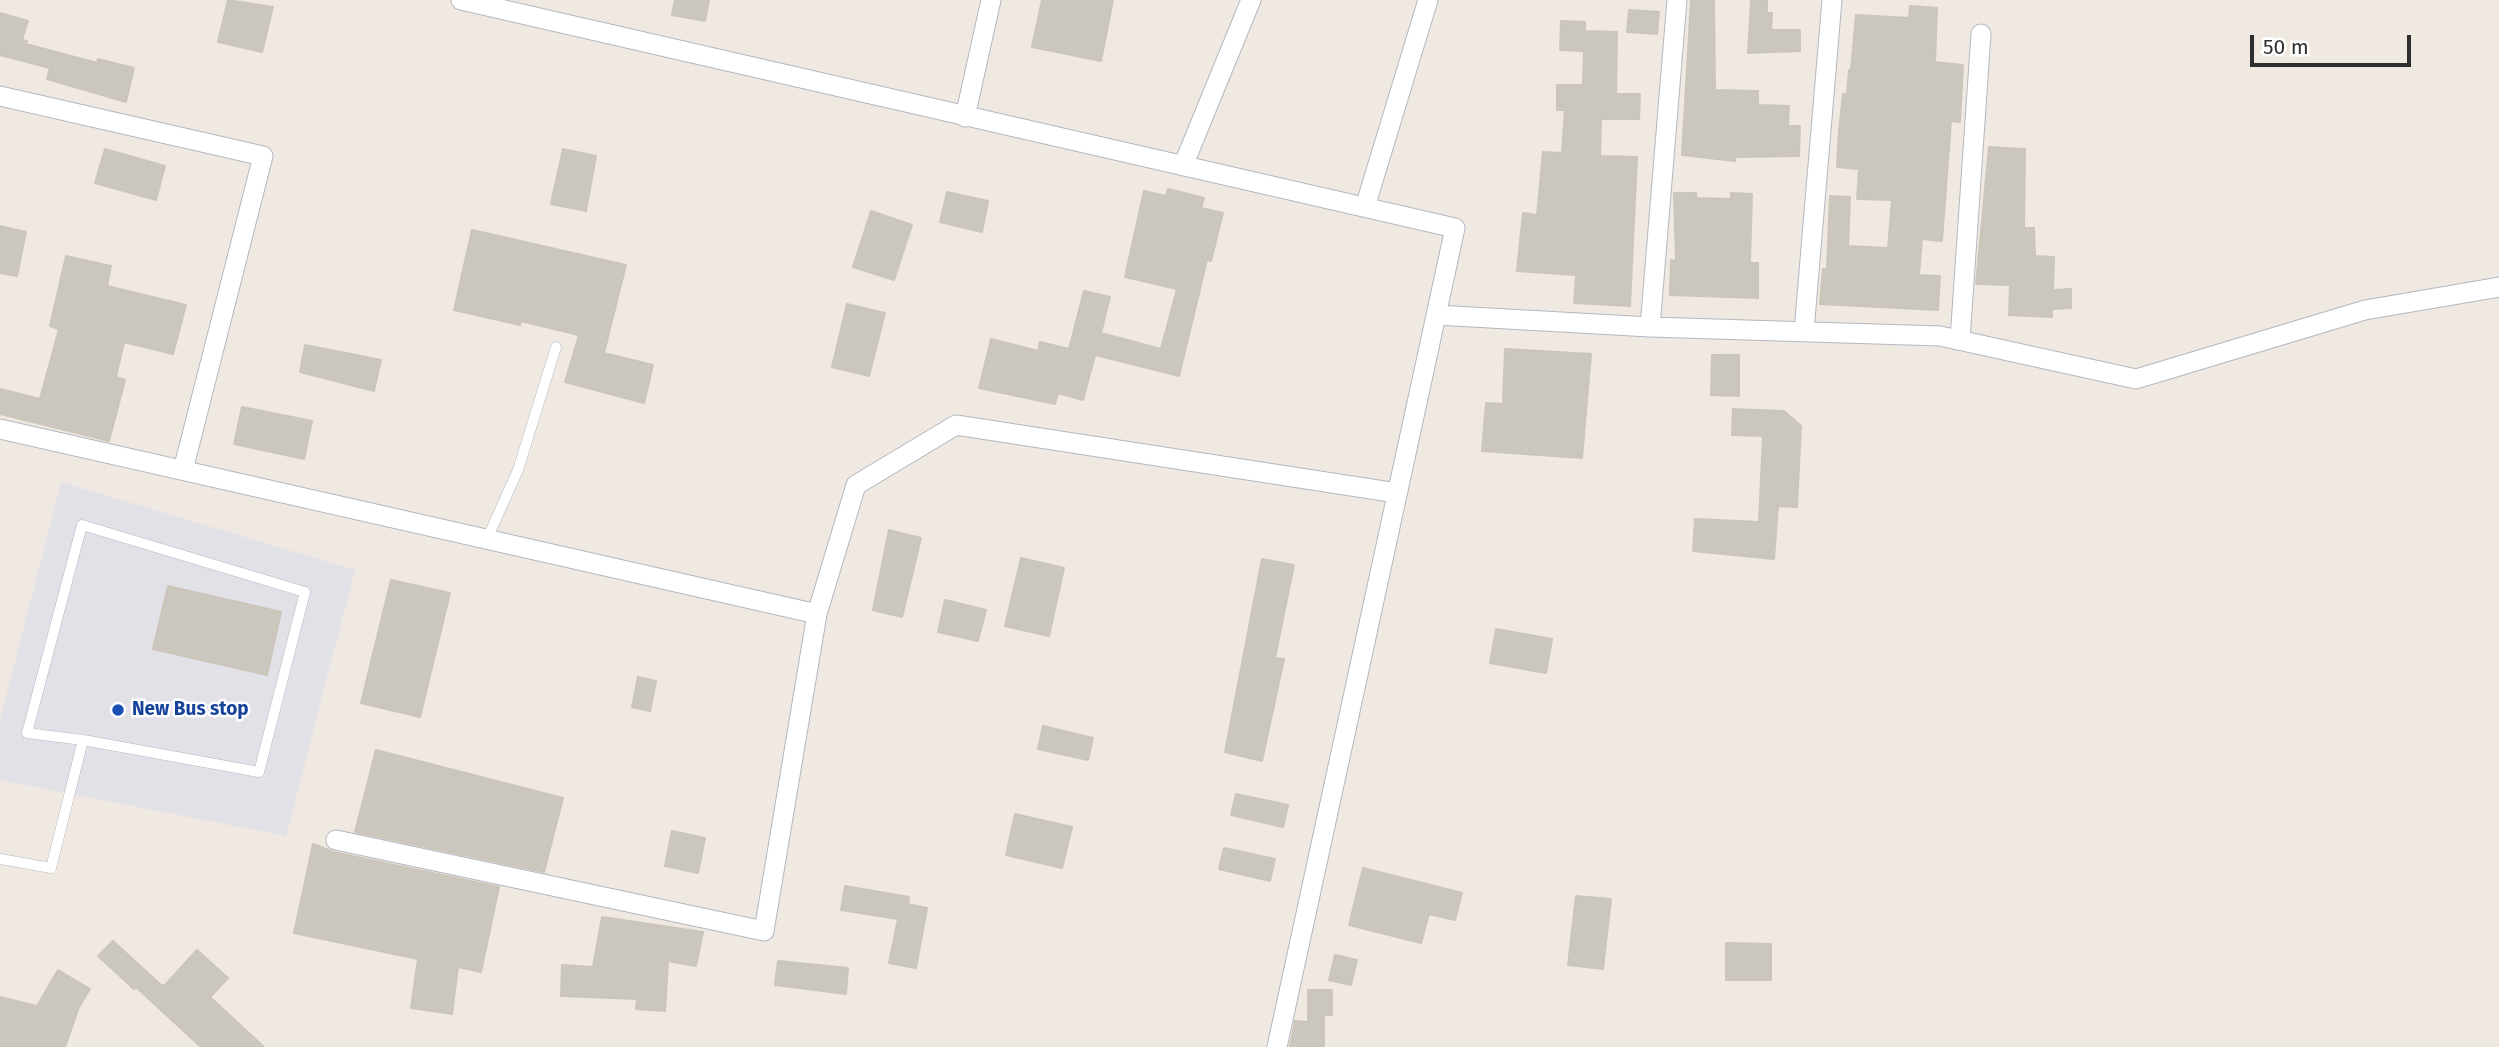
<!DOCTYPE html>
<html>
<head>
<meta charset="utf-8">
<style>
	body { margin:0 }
	#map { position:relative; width:2499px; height:1047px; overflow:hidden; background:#efe9e1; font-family:"Fira Sans",sans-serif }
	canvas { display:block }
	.scale { position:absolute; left:2250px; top:35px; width:161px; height:32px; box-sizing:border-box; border:4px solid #2e2e2e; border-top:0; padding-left:9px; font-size:21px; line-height:24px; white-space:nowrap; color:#2e2e2e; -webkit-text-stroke:5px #fff; paint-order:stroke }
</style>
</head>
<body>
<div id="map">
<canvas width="2499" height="1047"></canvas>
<div class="scale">50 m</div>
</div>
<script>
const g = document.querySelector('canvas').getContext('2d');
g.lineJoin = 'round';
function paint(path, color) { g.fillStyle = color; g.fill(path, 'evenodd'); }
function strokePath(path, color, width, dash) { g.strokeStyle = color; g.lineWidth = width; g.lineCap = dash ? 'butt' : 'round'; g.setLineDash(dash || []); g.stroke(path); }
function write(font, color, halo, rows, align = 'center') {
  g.font = font + ' "Fira Sans",sans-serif'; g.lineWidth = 5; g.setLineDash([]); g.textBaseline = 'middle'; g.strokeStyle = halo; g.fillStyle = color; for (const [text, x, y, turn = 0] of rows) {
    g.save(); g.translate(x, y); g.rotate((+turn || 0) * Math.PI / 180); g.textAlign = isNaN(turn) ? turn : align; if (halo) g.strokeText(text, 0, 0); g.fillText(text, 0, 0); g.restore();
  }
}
paint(new Path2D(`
	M61 482 355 570 286 836 0 780V721Z`), '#e3e1e8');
const building = new Path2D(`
	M228 0 273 7 262 52 218 42Z
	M675 0H709L705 21 672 15Z
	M1042 0H1113L1101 61 1032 47Z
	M1691 0H1714L1715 90 1758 91V105L1789 106 1788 126H1800L1799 156 1735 157V161L1682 155Z
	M1751 0H1767V13H1772L1771 30H1800V51L1748 53Z
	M1910 6 1937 8 1935 62 1963 65 1960 122 1951 121 1942 241 1922 239 1919 275 1940 276 1938 310 1820 304 1823 269H1827L1830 196 1850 197 1848 246 1888 248 1892 200 1857 199 1859 169 1837 167 1839 131 1843 94H1847L1849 70H1851L1856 15 1909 18Z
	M1629 10 1659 12 1657 34 1627 32Z
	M0 13 28 21 22 40 27 41 26 44 97 63 98 59 134 68 126 102 47 79 50 68 0 55Z
	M1561 21 1585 22V31L1617 32 1616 94H1640L1639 119H1601L1600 156 1637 157 1630 306 1574 303 1576 275 1517 271 1523 213 1537 215 1543 152 1562 153 1565 110H1557V85H1583L1584 51 1560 50Z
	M1989 147 2025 149 2024 228H2034L2035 256 2054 257 2053 290 2071 289V308L2052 309V317L2009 315 2010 285 1976 284Z
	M105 149 165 166 156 200 95 183Z
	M563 149 596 156 586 211 551 204Z
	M1168 189 1204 198 1201 208 1223 213 1211 261 1207 260 1179 376 1095 355 1083 400 1058 393 1055 404 979 388 991 339 1038 351 1040 342 1069 349 1084 291 1110 297 1101 333 1161 349 1177 289 1125 277 1144 191 1166 196Z
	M947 192 988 201 982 232 940 222Z
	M1674 193H1696V198L1731 199V193L1752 194 1750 263H1758V298L1670 295 1671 260 1676 261Z
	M871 211 912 225 894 280 853 267Z
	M0 226 26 232 17 276 0 273Z
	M472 230 626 265 604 353 653 365 644 403 565 382 579 335 521 321 520 325 454 310Z
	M66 256 111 266 107 286 186 305 173 354 124 342 116 377 125 380 109 441 0 414V389L40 399 59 329 50 326Z
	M847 304 885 313 869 376 832 367Z
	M305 345 381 360 374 391 300 372Z
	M1505 349 1591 354 1582 458 1482 451 1486 403 1503 404Z
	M1712 355H1739V396L1711 395Z
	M242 407 312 421 304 459 234 444Z
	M1733 409 1784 411 1801 426 1797 507 1778 506 1774 559 1693 551 1695 519 1759 522 1763 436 1732 435Z
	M889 530 921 538 902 617 873 610Z
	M1021 558 1064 568 1049 636 1005 626Z
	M1262 559 1294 565 1275 658 1284 659 1262 761 1225 752Z
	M391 580 450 593 420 717 361 703Z
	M168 586 281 612 267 675 153 649Z
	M945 600 986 610 978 641 938 632Z
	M1496 629 1552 639 1546 673 1490 663Z
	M638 677 656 681 650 711 632 707Z
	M1043 726 1093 738 1088 760 1038 749Z
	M376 750 563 798 544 872 355 832Z
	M1236 794 1288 805 1283 827 1231 815Z
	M1015 814 1072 827 1062 868 1006 855Z
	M672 831 705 838 698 873 665 866Z
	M313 844 333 852 499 887 481 972 458 967 452 1014 411 1008 418 959 294 933Z
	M1224 848 1275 859 1270 881 1219 869Z
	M1363 868 1462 893 1455 920 1429 914 1421 943 1349 925Z
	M845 886 909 897 908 904 927 908 916 968 889 963 898 919 841 910Z
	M1576 896 1611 899 1603 969 1568 965Z
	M602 917 703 932 696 966 668 961 665 1011 636 1009 637 999 561 996 562 965 593 967Z
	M113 941 161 985H165L197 950 228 978 210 997 264 1047H201L136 987 134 989 98 956Z
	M1726 943 1771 944V980H1726Z
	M1335 955 1357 960 1351 985 1329 980Z
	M778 961 848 968 846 994 775 985Z
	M58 970 90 989 79 1007 65 1047H0V997L37 1006Z
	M1308 990H1332V1015H1324V1047L1290 1046 1295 1021 1308 1022Z`);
paint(building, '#cbc7bf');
strokePath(building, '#cbc5ba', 2);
const service = new Path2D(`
	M487 539 518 470 556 347
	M0 859 51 868 83 740 27 733 82 525 305 592 259 772 83 740`);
const minor = new Path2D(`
	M461 0 1455 228 1277 1047
	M0 96 263 156 183 470
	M965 117 991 0
	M1183 166 1251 0
	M1365 207 1428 0
	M1436 315 1650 327 1940 336 2136 379 2365 310 2499 287
	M1650 327 1677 0
	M1804 331 1832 0
	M1960 340 1981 34
	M0 429 817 614 764 931 336 840
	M817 614 856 485 956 425 1397 493`);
strokePath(service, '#b4b7c1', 11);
strokePath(minor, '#b4b7c1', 21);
strokePath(service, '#fff', 10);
strokePath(minor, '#fff', 19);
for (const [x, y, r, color] of [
	[118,710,7,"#1a4fb4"]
]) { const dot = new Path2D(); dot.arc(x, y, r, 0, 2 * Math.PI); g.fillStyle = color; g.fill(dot); strokePath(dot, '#fff', 2.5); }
write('bold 19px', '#164399', '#fff', [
	["New Bus stop",132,710]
], 'left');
</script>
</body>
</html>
